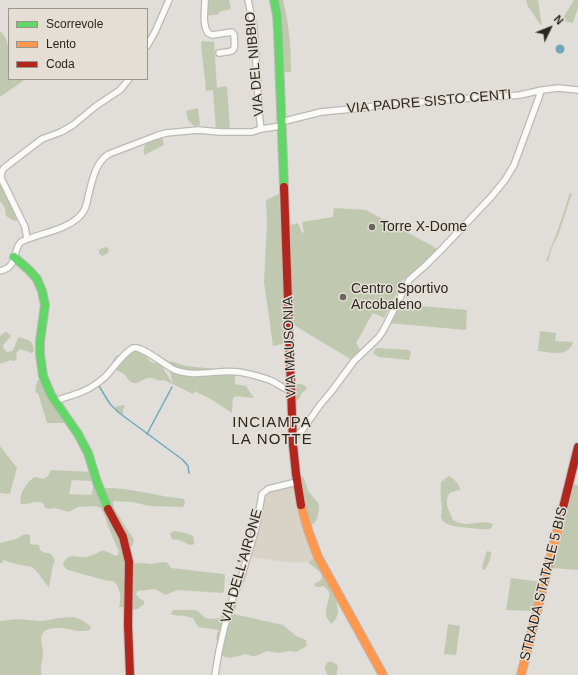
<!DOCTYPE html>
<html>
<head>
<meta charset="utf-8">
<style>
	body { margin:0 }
	#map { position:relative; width:578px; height:675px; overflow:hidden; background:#e1ddd8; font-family:Arial,sans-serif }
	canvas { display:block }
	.legend { position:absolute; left:8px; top:8px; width:140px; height:72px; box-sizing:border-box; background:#e5ded4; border:1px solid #9a958d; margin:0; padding:5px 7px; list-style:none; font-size:12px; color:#2a2723 }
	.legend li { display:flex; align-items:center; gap:8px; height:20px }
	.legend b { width:20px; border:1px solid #9a958d }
	.north { position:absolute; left:530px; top:8px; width:40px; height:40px; -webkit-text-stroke:3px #e5ded4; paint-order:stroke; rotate:47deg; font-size:11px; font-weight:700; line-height:16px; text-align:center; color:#2a2723 }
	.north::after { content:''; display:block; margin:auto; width:14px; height:18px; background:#2a2723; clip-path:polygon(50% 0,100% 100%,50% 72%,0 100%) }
</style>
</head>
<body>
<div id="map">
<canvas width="578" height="675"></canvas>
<ul class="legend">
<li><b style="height:5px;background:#63d668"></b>Scorrevole</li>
<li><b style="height:5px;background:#ff974d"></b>Lento</li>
<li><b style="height:5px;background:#b3261e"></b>Coda</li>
</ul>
<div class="north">N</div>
</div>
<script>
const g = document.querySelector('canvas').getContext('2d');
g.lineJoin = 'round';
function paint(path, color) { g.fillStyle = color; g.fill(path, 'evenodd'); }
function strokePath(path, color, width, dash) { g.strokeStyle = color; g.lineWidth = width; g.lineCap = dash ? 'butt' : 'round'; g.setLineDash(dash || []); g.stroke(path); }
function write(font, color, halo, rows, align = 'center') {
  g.font = font + ' Arial,sans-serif'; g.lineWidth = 3; g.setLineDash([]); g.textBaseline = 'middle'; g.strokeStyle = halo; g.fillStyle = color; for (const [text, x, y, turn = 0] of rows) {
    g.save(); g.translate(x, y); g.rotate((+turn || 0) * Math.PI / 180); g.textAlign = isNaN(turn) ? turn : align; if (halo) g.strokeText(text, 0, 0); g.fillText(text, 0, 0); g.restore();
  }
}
paint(new Path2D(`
	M294 483 316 559 310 560 308 562H285L251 557 257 534 255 532 265 491Z`), '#d9d2c6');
paint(new Path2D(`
	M207 0H229L231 9 219 12V14L206 16Z
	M278 0H283C289 24 291 47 291 72H284L281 15Z
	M526 0H538L542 26C539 23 538 22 536 18 532 10 528 10 526 0Z
	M574 0H578V8L573 23 564 21 565 19 563 18Z
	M0 31C12 41 9 64 9 79H23V81L0 97Z
	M202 41 214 42 217 88 227 86 230 130 216 129 213 90 206 91C205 75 202 59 201 43Z
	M198 108 200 125 194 126 188 120 186 111Z
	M159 132H161L164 145 144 155C142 145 150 136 159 132Z
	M0 186 5 188 20 219 14 221 6 216 5 208 0 201Z
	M570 193H572L559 233 552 248 548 261H546L557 232Z
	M279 194 286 343 273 346 264 282 267 224 266 200Z
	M334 208 366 210 438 249 408 277 403 280 384 318 373 313 356 343 361 351 352 360 292 324 290 225 298 223 302 233 304 232 302 222 333 217Z
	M104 247 108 248 109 249 108 253 102 256 99 253V250Z
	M398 304 467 310 466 330 388 323 392 314H396L397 310 395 309Z
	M540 331 556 333 555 341 573 342C568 358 552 352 538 351Z
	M5 332H7L11 336C8 340 4 343 3 346L4 349 7 352 12 351C16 347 15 342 19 337 29 340 33 340 34 351L32 353 20 349 16 353 17 358 16 360 14 361 11 360 0 364V336Z
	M377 348 409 350 411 353 410 357 409 360 379 357 375 355 373 353 375 349Z
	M137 351 144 355 151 362 161 365 173 384 170 372V361L186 366 235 371V384L246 386 254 398 236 396 233 398 232 413 209 398 194 391 193 394 164 380C156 382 154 377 148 378 143 379 138 384 133 383 129 382 127 377 124 374 121 372 119 372 116 369 114 366 114 364 113 360L117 355 124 357 129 352Z
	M39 380 42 381 61 415V417L67 420 70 423H47L38 393H36C35 388 36 386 37 381Z
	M296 384C302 384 305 384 307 389L302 393 299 399 295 401 294 385Z
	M124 405 125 406 123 410V414L122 415 116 410 115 407Z
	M0 446 17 468 12 486 10 494 0 493Z
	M51 470 93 472 122 537 128 562V607H119C122 598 120 588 114 581H108L68 570 64 567 63 564C68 552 76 558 86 557 91 556 97 553 101 551 107 550 111 555 117 556L119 552 108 526 104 514 101 508 95 506 78 507 69 512 65 511 55 508 49 509 45 508 43 503C34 500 30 505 21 504 18 495 27 481 35 477L43 479 48 476ZM72 480 93 481V490L91 495 69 494Z
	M299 476H302L304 478 308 491 319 504C319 514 318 522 309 527Z
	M449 476C454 479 460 484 460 490L451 492 449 494 447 499V506L453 520 459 523 467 524 486 522 493 524 491 528C485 531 477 528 469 528 462 527 443 527 441 517 441 515 442 511 442 508 441 499 440 491 441 482Z
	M571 484 578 485V570L551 568Z
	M101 488C129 487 157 496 184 499 185 503 186 505 182 507L149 506 133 502 114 501 113 503 114 508 128 531 132 536 134 540 133 545 128 550Z
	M175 531 189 534 193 536C198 553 184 541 179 540 176 539 174 540 172 539L170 534 172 532Z
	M25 534 30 535V544L39 545 40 550 45 553H50L55 560 53 565 49 588 38 573 32 567 16 564 3 560V563H0V543L16 539Z
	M487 551 491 552C492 556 488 567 484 570L482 569C482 566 486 553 487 551Z
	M312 559 316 560 336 597 338 611V614L335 620 331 624C329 620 325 617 326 612 326 602 335 593 323 586L318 587 315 586 314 584 320 581 322 578C321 569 313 568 308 562Z
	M163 562 168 563 171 568 223 574 225 575 224 591 222 593 178 590 165 595 155 589 138 591 136 594 139 598 144 601V604L138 609 129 610 130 564 140 563 151 564Z
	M511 578 542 582 534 611 506 610Z
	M234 596C240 601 235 608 234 614L283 625 296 636 306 640 307 646 296 652 289 651 279 653 267 651 256 656H251L246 654 230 658 225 657 219 654Z
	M173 610H195L199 612 205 618 210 619 220 618 224 612 227 613 219 644C215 640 216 635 219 630L198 627 193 618 185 616 172 615 171 613Z
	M74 617C81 619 86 622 91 627L90 630C86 631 82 631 77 631 68 629 43 623 41 638 41 643 43 648 43 654 43 662 39 667 42 675H0V621L18 619 40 621 49 620 58 618Z
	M448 624 460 626 456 655 444 654Z
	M328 662C332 661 334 662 337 665L338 668 336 675H328C325 671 323 666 328 662Z`), '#c0c9b0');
paint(new Path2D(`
	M555.5 49a4.5 4.5 0 1 1 9 0a4.5 4.5 0 1 1-9 0Z`), '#6eaabb');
strokePath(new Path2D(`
	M99 386 110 404 118 412 183 460 188 466 189 473
	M147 434 172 387`), '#6eaabb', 1.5);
const street = new Path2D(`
	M205 0C205 11 202 24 208 33L212 35 232 32 234 35C235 52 236 51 219 53
	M248 0 254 28 259 113 261 129
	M147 46 155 32 169 0
	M281 122 321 112 363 108 397 102H431L456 99 507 96 520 95 542 90 558 88 578 90
	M27 239 25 227 2 180C0 175 1 172 4 168L42 139 61 132 73 125 96 106 120 90 129 79
	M0 271C3 270 7 269 9 267 17 260 14 248 21 242 39 233 65 231 80 216 85 211 87 204 88 197 92 182 95 162 109 154L156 136 166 133 198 130 220 132H252L261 129 281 126
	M56 401C62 398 67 397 73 395 84 392 96 385 105 377 113 369 123 353 133 348 141 345 166 366 175 370 196 378 218 369 239 372 250 374 262 377 272 381 278 384 284 389 291 391
	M293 435 298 434 301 432 320 405 331 392 354 361 378 338 383 331 409 280 426 265 442 249 492 196 505 180 514 165 539 97 541 90
	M215 675 219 651 224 629 231 603 242 575 256 528 262 494 268 489 297 482`);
const fast = new Path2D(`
	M274 0 277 15 278 31 284 187
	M14 257 29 270 37 279 42 291 45 305 40 341V354L43 376 51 395 78 434 88 453 97 482 108 509`);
const slow = new Path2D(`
	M301 505 308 530 318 557 383 675
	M521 675 561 516`);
const jam = new Path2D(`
	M284 187 293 445 296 474 301 505
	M108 509 123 537 129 562 128 625 130 675
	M561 516 578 447`);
strokePath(street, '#bcb9b5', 8);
strokePath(fast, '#bcb9b5', 10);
strokePath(slow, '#bcb9b5', 10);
strokePath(jam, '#bcb9b5', 10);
strokePath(street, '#fafaf9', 5.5);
strokePath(fast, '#63d668', 8);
strokePath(slow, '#ff974d', 8);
strokePath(jam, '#b3261e', 8);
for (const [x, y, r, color] of [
	[372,227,4,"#6a6762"],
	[343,297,4,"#6a6762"]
]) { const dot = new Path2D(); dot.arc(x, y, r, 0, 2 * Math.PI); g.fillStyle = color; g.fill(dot); strokePath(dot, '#e5ded4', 1.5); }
write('14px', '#2a2723', '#e5ded4', [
	["VIA DEL NIBBIO",255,64,-95],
	["VIA PADRE SISTO CENTI",429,102,-5],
	["VIA MAUSONIA",290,347,-92],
	["VIA DELL'AIRONE",242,566,-74],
	["STRADA STATALE 5 BIS",544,584,-76]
]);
write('14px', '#2a2723', '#e5ded4', [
	["Torre X-Dome",380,227],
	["Centro Sportivo",351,289],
	["Arcobaleno",351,305]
], 'left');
g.letterSpacing = '1px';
write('15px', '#2a2723', '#e5ded4', [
	["INCIAMPA",272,423],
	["LA NOTTE",272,440]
]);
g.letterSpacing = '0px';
</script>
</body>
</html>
